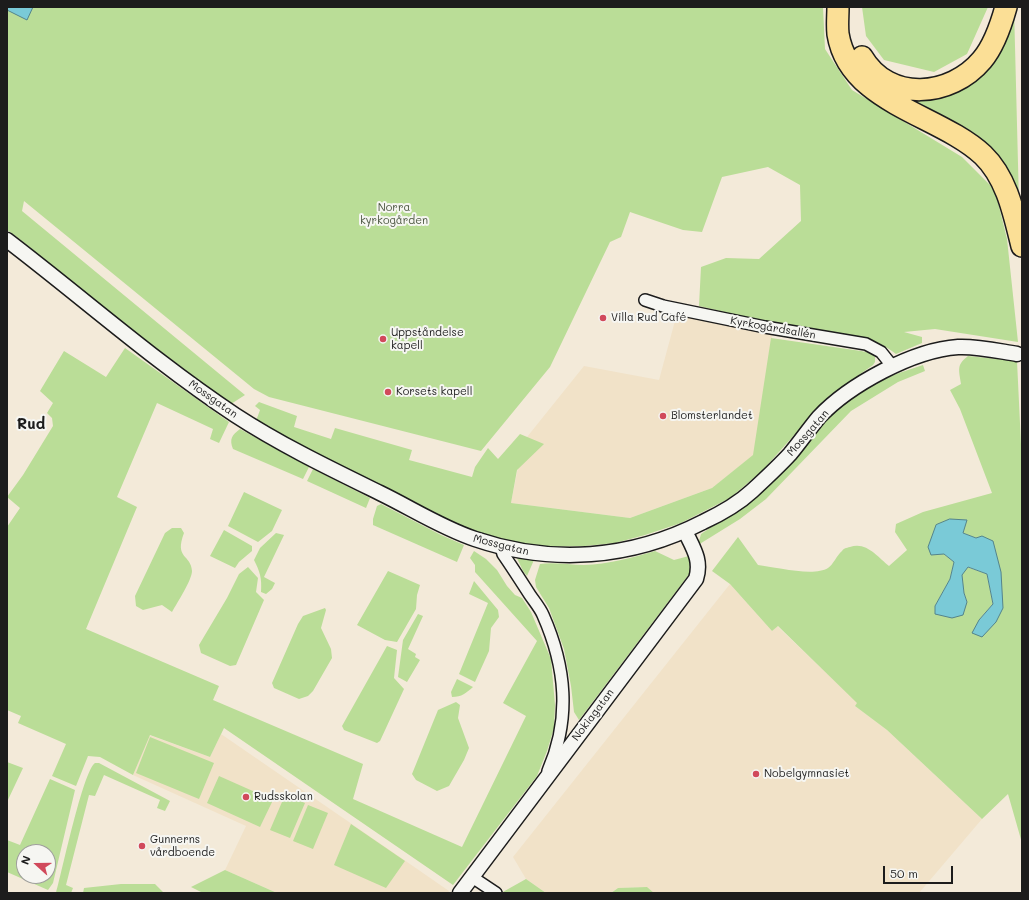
<!DOCTYPE html>
<html>
<head>
<meta charset="utf-8">
<style>
	body { margin:0 }
	#map { position:relative; width:1029px; height:900px; overflow:hidden; background:#f3ead9; font-family:Mali,sans-serif }
	canvas { display:block }
	.frame { position:absolute; inset:0; border:8px solid #1c1c1c; pointer-events:none }
	.north { position:absolute; left:16px; top:844px; width:40px; height:40px; box-sizing:border-box; background:#f6f6f2; border:1px solid #9f9f9c; border-radius:50%; rotate:291deg; font-size:11px; font-weight:700; line-height:16px; text-align:center; color:#1c1c1c }
	.north::after { content:''; display:block; margin:auto; width:14px; height:18px; background:#d1495b; clip-path:polygon(50% 0,100% 100%,50% 72%,0 100%) }
	.scale { position:absolute; left:883px; top:866px; width:70px; height:18px; box-sizing:border-box; border:2px solid #1c1c1c; border-top:0; padding-left:5px; font-size:12px; line-height:14px; white-space:nowrap; color:#1c1c1c; -webkit-text-stroke:3px #f6f6f2; paint-order:stroke }
</style>
</head>
<body>
<div id="map">
<canvas width="1029" height="900"></canvas>
<div class="frame"></div>
<div class="north">N</div>
<div class="scale">50 m</div>
</div>
<script>
const g = document.querySelector('canvas').getContext('2d');
g.lineJoin = 'round';
function paint(path, color) { g.fillStyle = color; g.fill(path, 'evenodd'); }
function strokePath(path, color, width, dash) { g.strokeStyle = color; g.lineWidth = width; g.lineCap = dash ? 'butt' : 'round'; g.setLineDash(dash || []); g.stroke(path); }
function write(font, color, halo, rows, align = 'center') {
  g.font = font + ' Mali,sans-serif'; g.lineWidth = 4; g.setLineDash([]); g.textBaseline = 'middle'; g.strokeStyle = halo; g.fillStyle = color; for (const [text, x, y, turn = 0] of rows) {
    g.save(); g.translate(x, y); g.rotate((+turn || 0) * Math.PI / 180); g.textAlign = isNaN(turn) ? turn : align; if (halo) g.strokeText(text, 0, 0); g.fillText(text, 0, 0); g.restore();
  }
}
paint(new Path2D(`
	M679 306H699L774 324 754 455 712 488 630 518 511 503 523 442 584 366 659 380Z
	M730 584 772 631 777 626 858 703 855 706 887 730 982 819 919 893H654L646 887 618 888 611 893H546L526 879 513 857Z
	M221 734 410 864 449 891 448 893H277L225 870 246 826 133 775 149 735 210 757Z`), '#f1e2c8');
paint(new Path2D(`
	M7 7H823L825 49 852 90 962 157 995 190 1007 239 1018 342 935 329 904 332 922 337V343L896 354C886 346 877 342 865 339L774 324 699 306 701 267 726 258 759 259 801 221 800 185 768 167 722 177 702 232 683 230 630 212 621 237 610 242 550 367 481 451 269 397 254 389 24 201 22 211 245 395 231 404 132 330 17 237 7 230Z
	M862 7H988L967 54 934 72 884 60 866 36Z
	M1014 7 1019 203 998 157 894 94 959 90Z
	M771 338 861 351 871 353 875 357V362L873 365 829 396 762 471 730 498 681 523 645 535 615 543 585 546 542 547 491 538 455 525 307 450 256 421 260 410 255 406 259 402 297 416 294 427 331 439 335 428 412 450 409 460 472 477 475 467 488 448 498 459 520 434 544 444 517 470 511 503 630 518 712 488 753 455Z
	M125 348 229 422 219 443 210 439 213 429 157 403 117 497 137 507 86 629 219 686 213 700 363 764 353 799 462 847 526 716 503 703 537 641 475 572V565L470 558 474 551 486 559 497 570 507 586 515 595 522 598 531 612 551 659 555 705 554 728 547 751 537 776 453 885 224 728 210 757 150 735 133 775 100 757 88 756 76 786 52 776 66 744 18 723 21 716 7 710V527L20 508 7 497 23 475 53 426 52 418 47 413 53 403 40 391 64 351 106 377Z
	M968 356 1017 361 1022 465V843L1008 794 982 819 887 730 855 706 857 703 778 626 772 631 730 584 712 571 738 537 758 565C775 567 814 577 828 568 833 565 837 555 842 551 844 548 846 548 850 547 866 541 878 557 889 566L907 550 895 532 896 524 923 512 992 493 960 409 950 390 961 384C959 370 956 365 968 356ZM966 520 963 533 976 538 1003 608 979 620 993 604 987 574 967 567 961 575 964 593 967 602 935 606 950 579 954 562 944 554Z
	M923 365 925 371 898 382 851 411 766 499 740 519 698 545 701 534 750 501 781 474 838 407 858 392 896 374Z
	M240 429 309 467 303 479 233 449C229 439 232 435 240 429Z
	M313 469 370 498 366 508 307 481Z
	M244 492 282 510 272 531 258 542 228 526Z
	M381 504 441 535 464 545 457 562 373 525V519L377 506Z
	M172 528H181L184 533C174 559 191 554 192 571 192 580 177 603 172 612L162 605 143 610 136 606 135 596 165 533Z
	M224 530 252 546V551L239 562 235 568 210 556Z
	M276 533 284 535 264 577 275 583 272 589 266 594 261 592C262 578 260 572 254 560L260 548Z
	M655 551 674 560 689 556 693 569 579 720 574 712 571 686 564 649 549 608 536 587 535 580 540 564C555 562 569 565 584 565 608 564 632 558 655 551Z
	M516 556 534 560 527 576 523 571Z
	M248 567 258 578 256 592 264 600 236 665 230 666 201 653 199 645 227 598 239 574Z
	M388 571 420 585 417 595 416 609 397 642 385 640 357 625Z
	M474 581 498 610 499 617 491 628 489 651 475 682 459 674 488 603 469 594Z
	M325 608 326 610 321 628 331 649 332 658 313 691 308 696 299 699 274 688 272 683 298 624 303 616Z
	M418 614 423 616 408 649 416 654 415 657 420 660 407 682 398 677 403 640Z
	M387 646 397 650 394 678 404 689 380 741 377 743 344 730 342 726Z
	M457 679 473 687C466 693 462 697 452 697L451 692Z
	M456 702 460 705 458 718 469 748 464 760 449 786 437 791 416 780 412 774 438 710Z
	M150 737 214 763 199 799 136 773Z
	M7 762 23 768 7 802Z
	M95 763H99L170 801 165 811 157 808 160 800 104 775 95 796 89 795 66 885 73 888 71 893H56C62 872 83 771 95 763Z
	M219 776 273 800 260 827 207 803Z
	M50 779 75 790 53 883 48 890 7 872V840L20 845ZM24 852H48V876H24Z
	M285 795 305 803 290 838 270 830Z
	M308 805 328 813 313 849 293 841Z
	M351 824 405 861 386 888 334 865Z
	M225 870 277 893H203L191 887Z
	M526 879 546 893H501Z
	M121 884H155L164 893H83L84 888Z
	M647 887 654 893H611L618 888Z`), '#badd97');
const water = new Path2D(`
	M7 7H33L27 20 7 10Z
	M950 519 967 520 963 533 976 538 982 536 993 541 1001 572 1003 608 996 622 982 637 972 633 979 620 993 604 987 574 968 567 962 575 964 593 967 602 963 615 952 618 935 614V606L950 579 954 562 944 554 931 555 928 547 936 525Z`);
paint(water, '#7acad7');
strokePath(water, '#54848c', 1);
const minor = new Path2D(`
	M645 300 663 306 765 327 866 344 881 352 893 367
	M501 547 503 554C512 567 521 581 530 595 534 601 540 608 543 615 566 667 571 718 548 771
	M472 877 496 893`);
const tertiary = new Path2D(`
	M7 240C83 298 155 362 235 415 281 445 331 469 380 493 411 508 442 528 475 539 552 565 631 559 703 522 720 514 738 504 752 491 765 479 778 467 790 454 800 442 809 429 819 417 849 385 913 350 958 347 977 346 998 351 1017 354
	M460 893 696 579C702 560 693 548 685 531`);
const motorway = new Path2D(`
	M838 7C838 16 837 25 838 34 849 103 939 114 983 155 1007 178 1014 214 1022 246
	M862 57C889 103 951 97 982 60 994 46 1001 25 1006 7`);
strokePath(minor, '#1c1c1c', 14);
strokePath(tertiary, '#1c1c1c', 17);
strokePath(motorway, '#1c1c1c', 24);
strokePath(minor, '#f6f6f2', 11);
strokePath(tertiary, '#f6f6f2', 14);
strokePath(motorway, '#fbdf96', 21);
for (const [x, y, r, color] of [
	[603,318,4,"#d1495b"],
	[383,339,4,"#d1495b"],
	[388,392,4,"#d1495b"],
	[663,416,4,"#d1495b"],
	[756,774,4,"#d1495b"],
	[246,797,4,"#d1495b"],
	[142,846,4,"#d1495b"]
]) { const dot = new Path2D(); dot.arc(x, y, r, 0, 2 * Math.PI); g.fillStyle = color; g.fill(dot); strokePath(dot, '#f6f6f2', 1.5); }
write('11px', '#4b5641', '#f6f6f2', [
	["Norra",394,208],
	["kyrkogården",394,221]
]);
write('11px', '#1c1c1c', '#f6f6f2', [
	["Villa Rud Café",611,318],
	["Uppståndelse",391,333],
	["kapell",391,346],
	["Korsets kapell",396,392],
	["Blomsterlandet",671,416],
	["Nobelgymnasiet",764,774],
	["Rudsskolan",254,797],
	["Gunnerns",150,840],
	["vårdboende",150,853]
], 'left');
write('11px', '#1c1c1c', '#f6f6f2', [
	["Kyrkogårdsallén",773,328,10],
	["Mossgatan",213,399,35],
	["Mossgatan",808,433,-49],
	["Mossgatan",501,545,14],
	["Nokiagatan",593,715,-53]
]);
write('bold 15px', '#1c1c1c', '#f6f6f2', [
	["Rud",31,424]
]);
</script>
</body>
</html>
